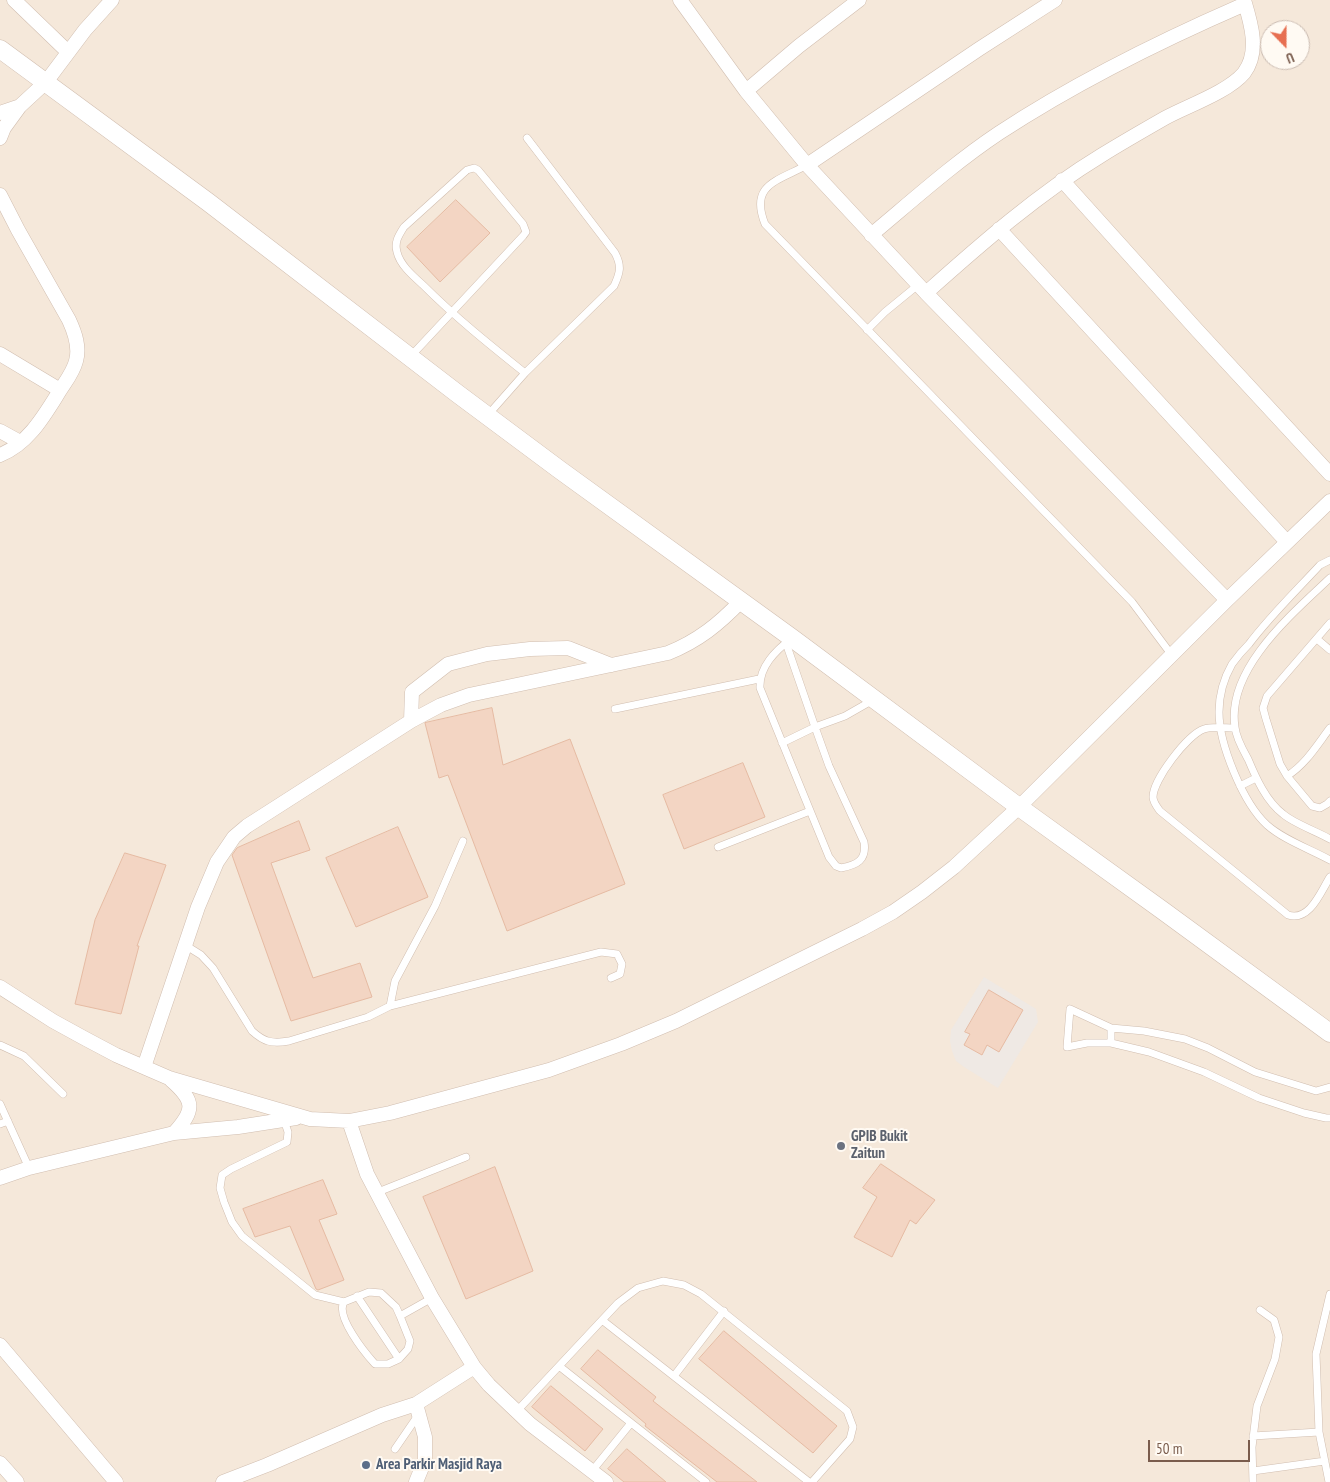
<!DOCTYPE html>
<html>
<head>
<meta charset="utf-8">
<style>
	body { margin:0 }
	#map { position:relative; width:1330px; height:1482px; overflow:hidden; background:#fdf6ec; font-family:"PT Sans Narrow",sans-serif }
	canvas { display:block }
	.north { position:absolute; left:1260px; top:20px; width:50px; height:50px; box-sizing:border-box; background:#fffaf3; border:1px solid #cabbb1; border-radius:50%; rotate:158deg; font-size:14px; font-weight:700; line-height:20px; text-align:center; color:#7a5c4d }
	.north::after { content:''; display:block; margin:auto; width:18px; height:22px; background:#e76f51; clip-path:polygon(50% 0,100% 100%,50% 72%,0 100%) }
	.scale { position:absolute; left:1148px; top:1440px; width:102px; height:22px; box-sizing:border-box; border:2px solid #7a5c4d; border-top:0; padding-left:6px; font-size:15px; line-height:18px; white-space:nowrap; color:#7a5c4d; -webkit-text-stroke:4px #fffaf3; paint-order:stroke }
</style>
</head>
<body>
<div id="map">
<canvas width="1330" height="1482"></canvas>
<div class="north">U</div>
<div class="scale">50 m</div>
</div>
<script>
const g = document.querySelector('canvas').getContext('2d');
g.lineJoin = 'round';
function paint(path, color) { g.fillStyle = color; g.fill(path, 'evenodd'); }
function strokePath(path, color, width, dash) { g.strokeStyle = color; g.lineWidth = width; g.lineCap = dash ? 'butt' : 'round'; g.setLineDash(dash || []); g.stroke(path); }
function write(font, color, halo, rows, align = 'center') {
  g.font = font + ' "PT Sans Narrow",sans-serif'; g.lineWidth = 4; g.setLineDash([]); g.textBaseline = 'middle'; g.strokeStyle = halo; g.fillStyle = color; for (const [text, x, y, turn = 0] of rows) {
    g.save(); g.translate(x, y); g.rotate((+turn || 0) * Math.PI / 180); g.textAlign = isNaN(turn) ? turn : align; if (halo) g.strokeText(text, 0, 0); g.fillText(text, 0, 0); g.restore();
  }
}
paint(new Path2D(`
	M0 0H1330V1482H0ZM1270 30H1300V60H1270Z`), '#f5e8da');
paint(new Path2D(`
	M984 977 1036 1009 1038 1022 998 1088 964 1067 956 1061 952 1051 950 1041 951 1030Z`), '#efe9e4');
const building = new Path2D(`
	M456 200 490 233 440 282 407 247Z
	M492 708 503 765 570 739 625 884 507 931 448 775 439 778 425 723Z
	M743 763 765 817 684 849 663 795Z
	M299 821 310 850 271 863 313 978 360 963 372 997 291 1021 232 855 237 848Z
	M398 827 428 897 356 927 326 858Z
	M125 853 166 865 137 946H139L121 1014 75 1004 95 920Z
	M989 990 1023 1010 999 1052 987 1045 982 1055 964 1045 970 1034 965 1032Z
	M881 1164 935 1200 916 1224 910 1220 892 1257 854 1237 877 1197 863 1188Z
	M495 1167 533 1271 466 1299 423 1197Z
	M323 1180 337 1214 319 1220 344 1280 318 1290 316 1289 290 1226 255 1237 243 1209Z
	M724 1331 837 1426 813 1453 699 1359Z
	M598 1350 656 1397 653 1401 757 1482H717L645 1426 646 1424 581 1369Z
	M551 1386 603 1429 585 1451 532 1407Z
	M627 1449 666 1482H624L608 1469Z`);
paint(building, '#f3d5c3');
strokePath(building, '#e6bba3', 1);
const service = new Path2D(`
	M807 165C778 181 749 184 765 224L1132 602 1171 654
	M867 330 885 312 918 285
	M410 357 523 236 526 232 523 224 478 170 474 168 467 170 404 227C399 235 394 242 397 252 400 265 413 276 423 285 455 317 490 345 525 373
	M487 416 525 373 614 286C620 273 622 266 615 253L527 138
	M1330 560 1320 565C1296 591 1270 616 1249 644 1243 650 1237 657 1232 664 1224 678 1219 696 1219 712 1219 744 1243 803 1267 825 1284 840 1310 849 1330 860
	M1330 578C1292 614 1226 669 1235 727 1236 738 1243 750 1248 759 1256 778 1266 801 1283 814 1295 824 1316 831 1330 839
	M1330 623 1267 696 1263 708 1266 719 1280 764 1287 776 1312 806 1320 808 1327 804 1330 801
	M792 638C775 651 759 667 760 688L829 857 836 866 841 868C857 865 867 860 864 842L829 766 815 727 845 716 873 700
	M1317 639 1330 650
	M615 709 759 679
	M1235 728C1225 728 1212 726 1204 729 1187 735 1153 780 1153 797 1153 802 1157 807 1160 811L1288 915C1310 922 1321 891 1330 877
	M782 743 815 727 786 643
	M1287 776C1306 764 1317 745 1330 728
	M1240 786 1256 778
	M718 847 810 811
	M185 945 201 955 213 968 252 1031C264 1042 272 1044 289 1041L368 1017 390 1006 395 981 435 906 463 841
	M390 1006 601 952 617 954 622 964 620 974 611 978
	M1111 1043V1028
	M0 1045 24 1056 63 1094
	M1330 1087 1316 1091 1255 1072 1208 1048 1185 1039 1144 1031 1111 1028 1070 1009 1067 1047 1087 1043H1111L1149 1052 1204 1072 1259 1098 1304 1113 1326 1118H1330
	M0 1104 29 1168
	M284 1120 288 1132 287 1142 231 1169 222 1175 220 1188 224 1202 232 1222 242 1236 315 1295 344 1302 369 1292 381 1293 396 1307 400 1316 432 1298
	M0 1124 8 1121
	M378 1192 466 1157
	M357 1296 399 1359
	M344 1302C335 1316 365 1353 375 1364H388L399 1359 408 1349 410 1341 400 1316
	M602 1320 809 1482
	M559 1366 706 1482
	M674 1376 724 1311
	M516 1412 618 1303 638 1288 663 1281 684 1285 701 1294 847 1411 853 1427 850 1439 812 1482
	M1253 1436 1319 1432
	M395 1449 419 1414
	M592 1471 631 1423
	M1253 1471 1325 1461
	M1253 1482 1252 1447 1257 1406 1275 1359 1279 1337 1274 1320 1260 1310
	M1329 1482 1319 1432 1316 1354 1330 1294`);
const minor = new Path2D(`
	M14 0 68 52
	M680 0 746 91 807 165 926 293 1227 600
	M746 91 799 46 859 0
	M0 113 20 106
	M0 138 4 128 20 106 46 82 85 30 112 0
	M807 165 979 49 1055 0
	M1062 180 1196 329 1330 474
	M0 195 18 230 69 320C75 333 80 347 76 361 73 373 65 382 59 392 44 416 28 444 0 455
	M999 229 1287 542
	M871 235C913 200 954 163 999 133 1075 83 1162 40 1245 4
	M926 293C982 243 1038 194 1102 155 1123 142 1144 130 1165 118 1187 106 1228 92 1244 73 1260 52 1251 23 1244 0
	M0 354 60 390
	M0 431 20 442
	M411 721 412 692 448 664 487 654 530 649 568 648 611 665
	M0 987 53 1021 84 1038 116 1055 169 1078 310 1119 349 1121 390 1113 549 1070 621 1044 676 1021 862 929 893 912 922 892 954 867 1019 807 1227 600 1330 501
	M144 1067 198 907 217 862 234 837 247 826 411 721 441 705 469 695 668 653C698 641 719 624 741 601
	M171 1080C195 1101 195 1110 174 1133
	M349 1121 367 1174 432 1298 474 1367 489 1385 530 1424 606 1482
	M0 1178 29 1168 174 1133 238 1127 296 1118
	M0 1345 116 1482
	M0 1463 17 1482
	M223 1482 267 1465 382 1415 416 1404 474 1367
	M416 1482 425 1460V1437L416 1404`);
const tertiary = new Path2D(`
	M0 49 208 202 458 394 560 470 792 638 1019 807 1162 910 1330 1033`);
strokePath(service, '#d1beb0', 8);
strokePath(minor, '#d1beb0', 15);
strokePath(tertiary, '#d1beb0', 19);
strokePath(service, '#fff', 7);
strokePath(minor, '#fff', 14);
strokePath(tertiary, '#fff', 18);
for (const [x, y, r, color] of [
	[841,1146,5,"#6b7280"],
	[366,1465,5,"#5c6f8a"]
]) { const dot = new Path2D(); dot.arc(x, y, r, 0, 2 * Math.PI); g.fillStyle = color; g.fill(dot); strokePath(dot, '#fffaf3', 2); }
write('bold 15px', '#5b616d', '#fffaf3', [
	["GPIB Bukit",851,1137],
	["Zaitun",851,1154]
], 'left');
write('bold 15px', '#4e5e75', '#fffaf3', [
	["Area Parkir Masjid Raya",376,1465]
], 'left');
</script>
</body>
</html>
